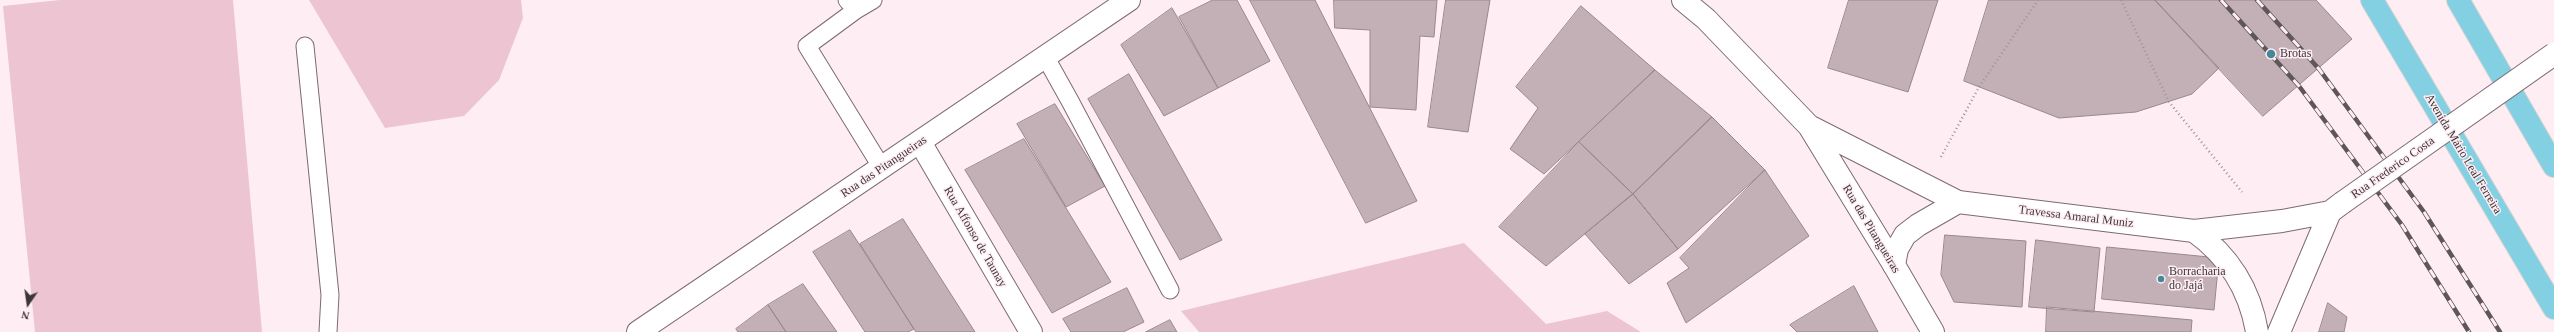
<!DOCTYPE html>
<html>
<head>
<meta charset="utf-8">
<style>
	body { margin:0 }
	#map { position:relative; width:2554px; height:332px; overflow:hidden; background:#feeef3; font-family:"Times New Roman",serif }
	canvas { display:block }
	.north { position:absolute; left:8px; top:284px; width:40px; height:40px; -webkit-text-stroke:3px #feeef3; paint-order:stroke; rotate:193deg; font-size:11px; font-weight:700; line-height:16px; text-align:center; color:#3d3638 }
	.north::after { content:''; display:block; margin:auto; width:14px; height:18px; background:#3d3638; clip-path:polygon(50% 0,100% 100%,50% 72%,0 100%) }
</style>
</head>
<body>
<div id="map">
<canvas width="2554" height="332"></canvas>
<div class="north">N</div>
</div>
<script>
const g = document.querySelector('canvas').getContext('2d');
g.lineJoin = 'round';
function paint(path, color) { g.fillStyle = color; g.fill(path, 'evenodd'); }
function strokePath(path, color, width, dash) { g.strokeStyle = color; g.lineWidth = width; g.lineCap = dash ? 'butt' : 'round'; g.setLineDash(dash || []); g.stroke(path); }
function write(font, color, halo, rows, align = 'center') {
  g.font = font + ' "Times New Roman",serif'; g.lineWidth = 3; g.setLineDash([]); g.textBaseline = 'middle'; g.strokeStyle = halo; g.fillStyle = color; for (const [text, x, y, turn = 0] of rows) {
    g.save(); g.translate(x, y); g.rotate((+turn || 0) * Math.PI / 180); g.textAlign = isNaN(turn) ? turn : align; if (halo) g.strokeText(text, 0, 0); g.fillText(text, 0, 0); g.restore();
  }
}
paint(new Path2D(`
	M60 0H233L262 332H35L3 6Z
	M309 0H521L523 18 499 80 464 116 385 128Z
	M1464 243 1546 324 1607 311 1641 332H1199L1181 311Z`), '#edc4d1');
const building = new Path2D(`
	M1213 0H1237L1270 61 1218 88 1179 17Z
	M1250 0H1315L1417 201 1366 223Z
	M1334 0H1437L1434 37 1420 36 1416 110 1370 107V30L1335 28Z
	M1446 0H1490L1468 132 1428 127Z
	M1849 0H1938L1908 92 1828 68Z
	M1989 0H2155L2219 68 2192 94 2136 112 2059 118 1964 81Z
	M2155 0H2316L2352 39 2263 116Z
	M1581 6 1655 70 1544 174 1510 149 1538 108 1516 87Z
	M1172 8 1218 88 1164 116 1121 45Z
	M1655 70 1712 117 1633 194 1579 142Z
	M1129 74 1222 240 1180 260 1088 99Z
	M1055 104 1105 186 1066 207 1017 124Z
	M1712 117 1765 170 1678 249 1633 194Z
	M1024 139 1111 282 1052 313 965 170Z
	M1579 142 1633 194 1546 266 1499 227Z
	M1765 170 1809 236 1686 323 1667 283 1689 268 1680 258Z
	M1633 194 1678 249 1629 284 1585 234Z
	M903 219 975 332H916L914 329 860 244Z
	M850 230 914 329 908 332H865L813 252Z
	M1945 235 2026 241 2022 307 1954 302 1941 275Z
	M2036 240 2100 248 2094 312 2029 307Z
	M2107 247 2219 258 2214 310 2102 299Z
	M803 284 837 332H786L768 305Z
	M1854 286 1878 332H1797L1790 325Z
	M1127 288 1144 322 1123 332H1071L1063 319Z
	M2328 303 2347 317 2344 332H2319Z
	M768 305 786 332H738L736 329Z
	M2047 307 2192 320 2191 332H2046Z
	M1170 320 1177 332H1146Z`);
paint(building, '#c3b0b6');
strokePath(building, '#99878c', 1);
const service = new Path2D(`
	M847 0 856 10 807 46 882 168
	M856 10 873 0
	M305 46 330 295 328 332
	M1046 58 1070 101 1170 290`);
const minor = new Path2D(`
	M920 142 1031 332`);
const tertiary = new Path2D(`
	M1683 0 1706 19 1809 126 1894 265
	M1809 126 1958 202
	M638 332 1129 0`);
const secondary = new Path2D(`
	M2194 231C2229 256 2250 290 2257 332
	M1933 332 1894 265 1897 249 1905 235 1918 225 1958 202 2194 231 2282 221 2330 212 2342 203
	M2279 332 2330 212`);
const trunk = new Path2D(`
	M2372 0 2554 308
	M2458 0 2554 166`);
strokePath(service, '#7c6b70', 19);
strokePath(minor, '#7c6b70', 24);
strokePath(tertiary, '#7c6b70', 24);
strokePath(secondary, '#7c6b70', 24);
strokePath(trunk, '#d4d3d3', 24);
strokePath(new Path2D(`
	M2121 0 2169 102 2242 192
	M1941 157 1979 87 2038 0`), '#9e9396', 2.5, [1, 3]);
strokePath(service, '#fff', 17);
strokePath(minor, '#fff', 22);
strokePath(tertiary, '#fff', 22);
strokePath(secondary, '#fff', 22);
strokePath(trunk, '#82d0e2', 22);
const rail = new Path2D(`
	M2221 0 2299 86 2402 225 2469 332
	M2257 0 2319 69 2424 212 2500 332`);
strokePath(rail, '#5e5658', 4.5);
strokePath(rail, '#feeef3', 3, [9]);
const secondaryBridge = new Path2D(`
	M2342 203 2554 54`);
strokePath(secondaryBridge, '#7c6b70', 24, []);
strokePath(secondaryBridge, '#fff', 22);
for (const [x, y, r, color] of [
	[2271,54,5,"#458898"],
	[2161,279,4,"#458898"]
]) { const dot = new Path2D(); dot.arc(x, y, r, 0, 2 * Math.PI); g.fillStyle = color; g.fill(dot); strokePath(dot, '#feeef3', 1.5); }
write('12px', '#3d3638', '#feeef3', [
	["Brotas",2280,54],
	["Borracharia",2169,272],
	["do Jajá",2169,286]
], 'left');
write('12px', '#3d3638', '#feeef3', [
	["Avenida Mário Leal Ferreira",2463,154,59],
	["Rua das Pitangueiras",884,167,-34],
	["Rua Frederico Costa",2393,168,-35],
	["Travessa Amaral Muniz",2076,217,7],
	["Rua das Pitangueiras",1871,229,59],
	["Rua Affonso de Taunay",975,237,60]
]);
</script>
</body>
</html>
